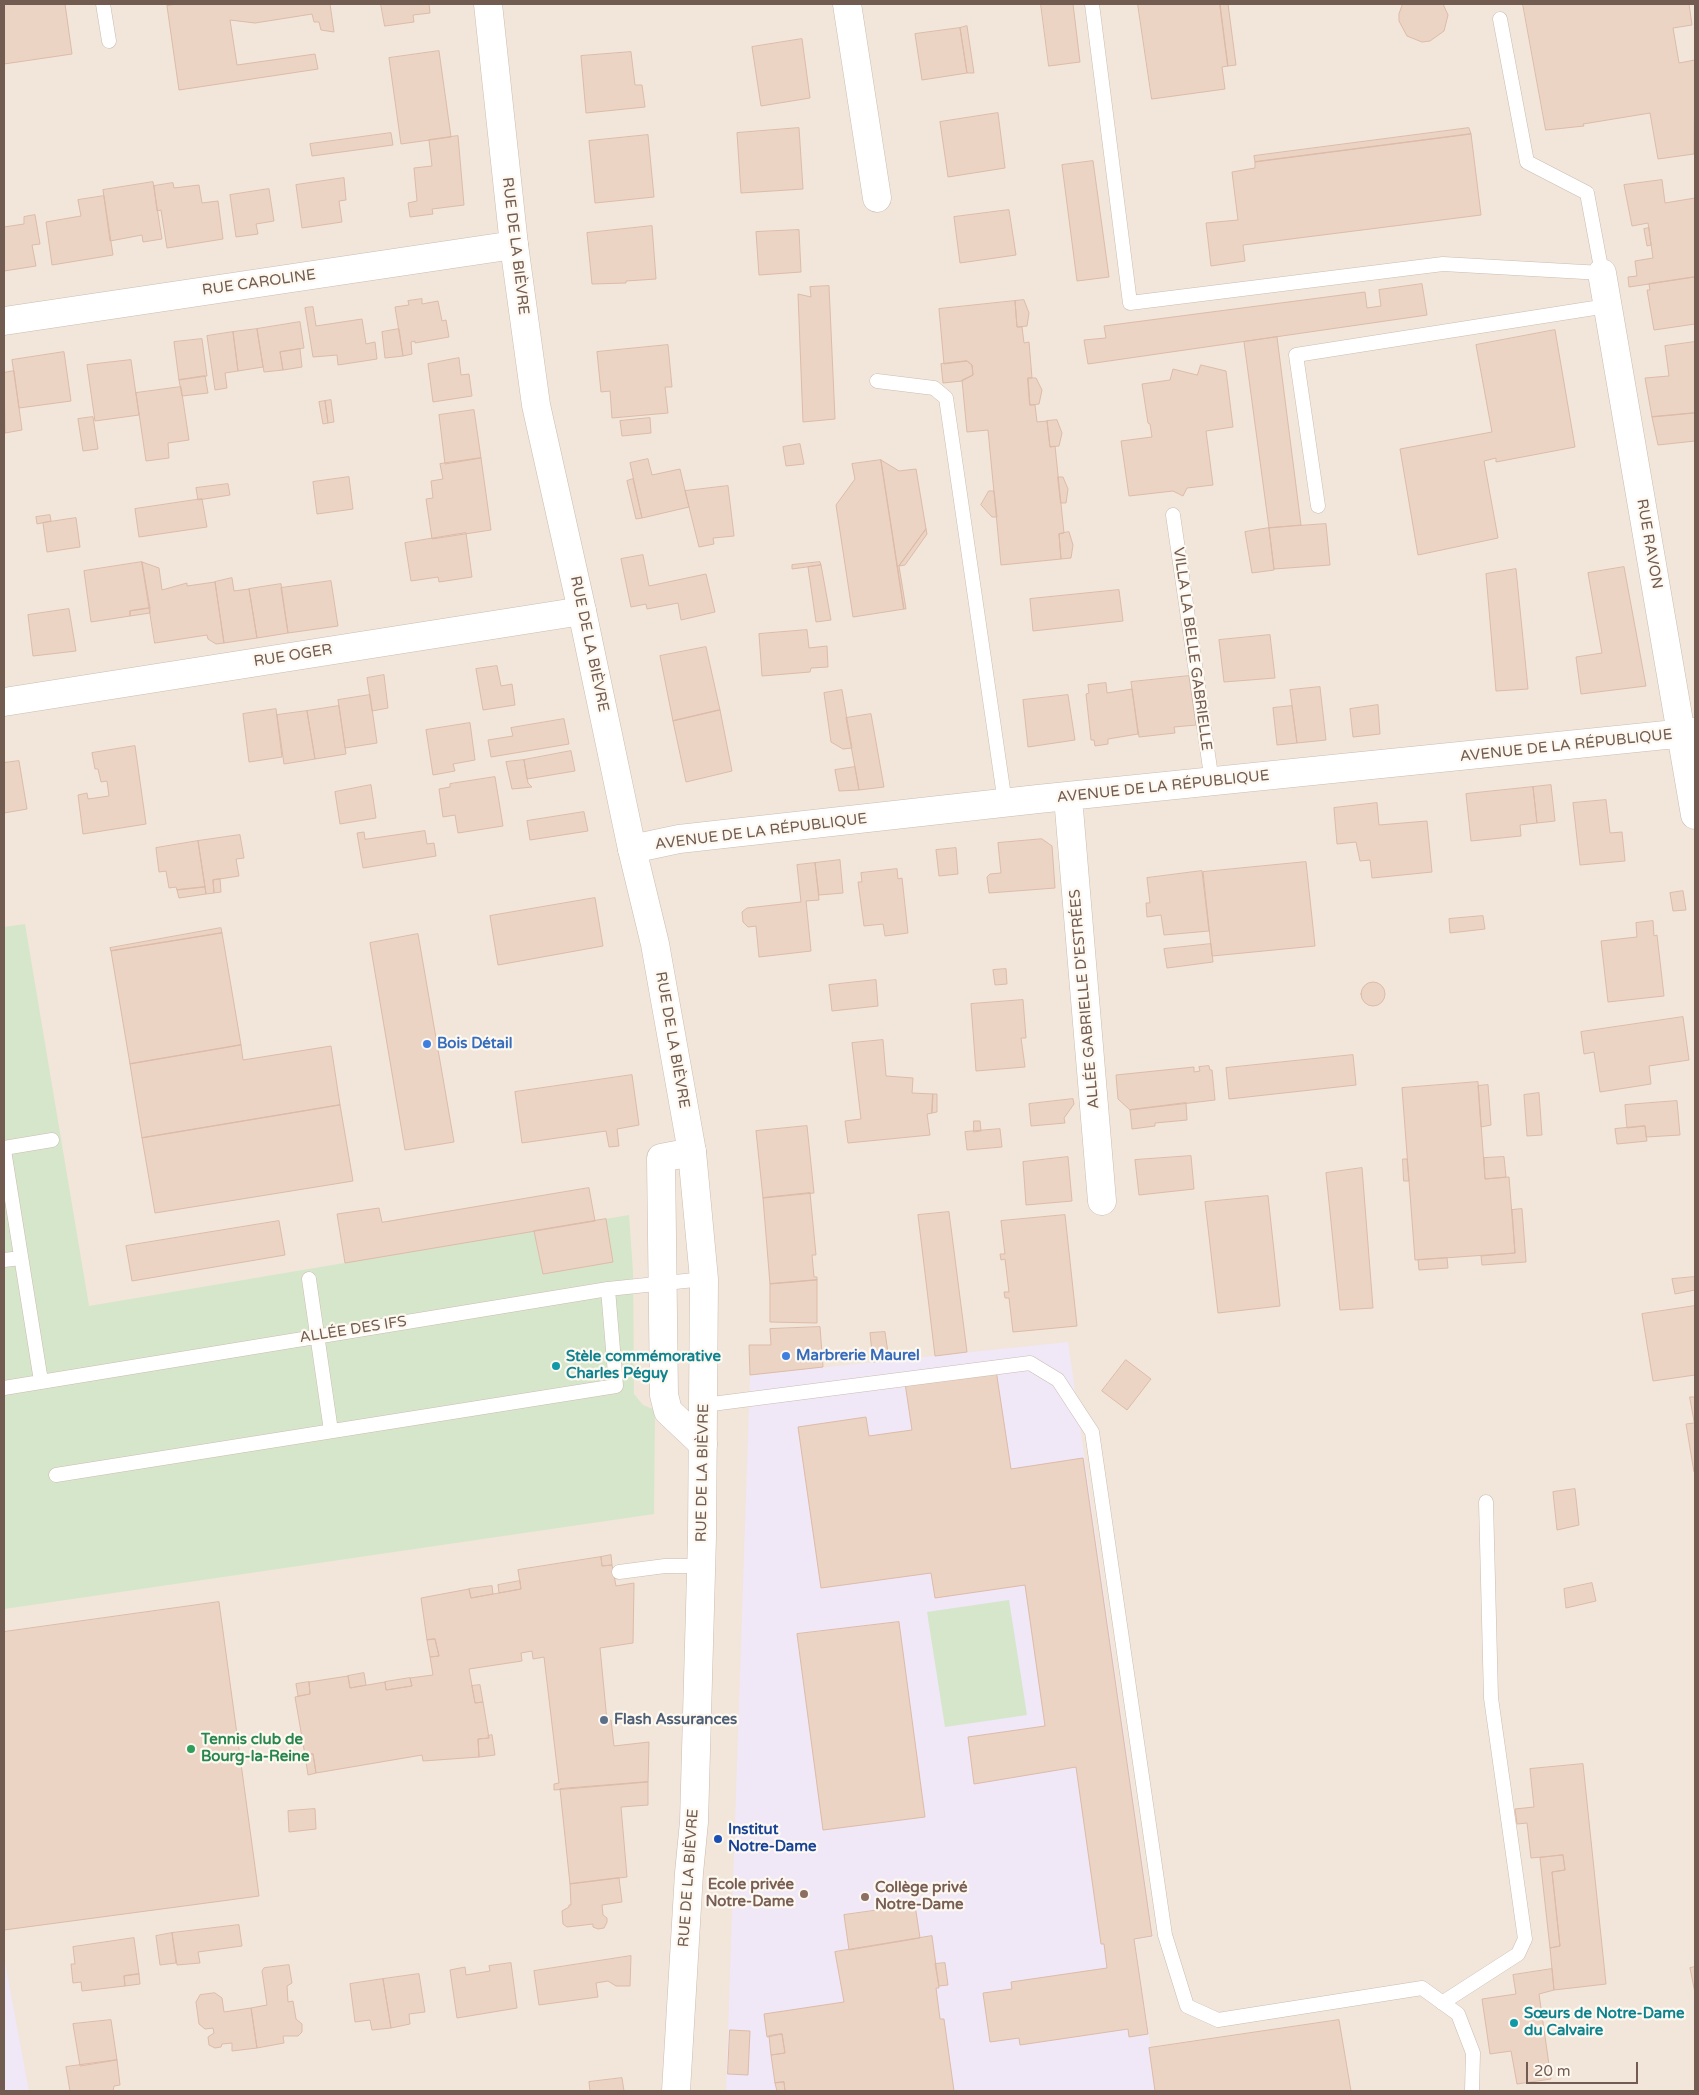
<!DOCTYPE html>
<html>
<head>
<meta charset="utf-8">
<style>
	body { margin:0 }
	#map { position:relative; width:1699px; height:2095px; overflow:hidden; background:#faf4ea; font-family:"Varela Round",sans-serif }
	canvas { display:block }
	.frame { position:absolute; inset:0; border:5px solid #725c51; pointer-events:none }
	.scale { position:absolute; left:1526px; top:2062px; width:112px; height:22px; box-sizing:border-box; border:2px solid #725c51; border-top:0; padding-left:6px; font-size:15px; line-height:18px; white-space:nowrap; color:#725c51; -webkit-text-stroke:4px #fdf8f0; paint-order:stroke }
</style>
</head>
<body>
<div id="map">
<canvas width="1699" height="2095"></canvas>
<div class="frame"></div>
<div class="scale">20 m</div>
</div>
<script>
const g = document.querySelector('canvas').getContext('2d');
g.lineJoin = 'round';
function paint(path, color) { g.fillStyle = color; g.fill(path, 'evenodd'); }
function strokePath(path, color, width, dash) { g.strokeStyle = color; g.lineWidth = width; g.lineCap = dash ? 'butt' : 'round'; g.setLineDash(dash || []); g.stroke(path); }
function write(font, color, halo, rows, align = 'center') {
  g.font = font + ' "Varela Round",sans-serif'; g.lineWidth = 4.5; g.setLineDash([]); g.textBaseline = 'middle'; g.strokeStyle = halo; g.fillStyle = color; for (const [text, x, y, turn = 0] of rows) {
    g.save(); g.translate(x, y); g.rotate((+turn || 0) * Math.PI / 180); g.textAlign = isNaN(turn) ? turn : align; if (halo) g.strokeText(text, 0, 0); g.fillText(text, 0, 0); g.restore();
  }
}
paint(new Path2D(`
	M4 4H1695V2091H4Z`), '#f1e6d9');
paint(new Path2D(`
	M1068 1342 1153 1937 1135 1940 1157 2091H726L750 1375Z
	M4 1957 29 2091H4Z`), '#f0e7f7');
paint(new Path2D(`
	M25 924 89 1306 629 1215 633 1272 634 1394 643 1405 655 1410 654 1514 4 1609V927Z
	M1009 1600 1027 1715 945 1727 927 1612Z`), '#d6e6ca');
const building = new Path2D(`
	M4 4H65L72 54 4 64Z
	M178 4H330L334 32 321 30 319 22H314L312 14 255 23 230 20 237 65 315 54 318 69 179 90 167 6Z
	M381 4H429L430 13 413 15 414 22 385 26Z
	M1041 4H1073L1080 62 1049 66Z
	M1138 4H1220L1228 66 1222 67 1225 89 1152 99Z
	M1220 4H1228L1236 65 1228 66Z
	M1403 4H1443L1448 15 1444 31 1430 41 1422 42 1407 36 1399 21V14Z
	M1523 4H1689L1692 25 1673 28 1679 63 1695 60 1694 154 1658 159 1650 113 1583 124 1584 126 1546 130Z
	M967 26 974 73H967L960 28Z
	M960 28 967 73 922 80 915 34Z
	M802 39 810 98 761 106 752 47Z
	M439 51 451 137 401 144 389 58Z
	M631 52 635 85H642L645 107 586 113 581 56Z
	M998 113 1005 168 948 177 940 122Z
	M799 128 803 189 741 193 737 133Z
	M1469 128 1471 134 1255 162 1254 156Z
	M391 133 393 145 312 156 310 144Z
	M1471 134 1481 215 1243 245 1245 261 1211 266 1206 223 1238 220 1232 172 1255 168V162Z
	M648 135 654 197 595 203 589 141Z
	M458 136 464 205 432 209 433 214 410 217 408 203 417 201 414 168 432 166 429 140Z
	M1093 161 1109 277 1077 281 1062 165Z
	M344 178 346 200 339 201 342 222 302 228 296 185Z
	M1662 180 1665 203 1695 198V277L1629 287 1628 277 1637 276 1635 261 1653 258 1648 223 1632 226 1624 185Z
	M153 182 162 239 143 242 142 235 110 241 103 190Z
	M173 183 174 188 199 185 202 203 218 201 223 239 167 248 161 210 157 211 154 186Z
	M269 189 274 221 256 224 258 234 236 237 230 195Z
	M104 196 113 255 52 265 46 222 81 216 78 200Z
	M1009 210 1016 255 960 263 954 217Z
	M35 215 40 244 32 245 36 266 4 271V227L24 224V217Z
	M652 226 656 279 626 281V283L592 284 587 233Z
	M1649 228 1651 245 1647 246 1644 229Z
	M799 230 801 272 759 275 756 232Z
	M1695 277V324L1654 330 1647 290H1650L1649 284Z
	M1422 284 1427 315 1088 364 1084 340 1106 338 1104 326 1365 292 1367 308 1381 306 1379 290Z
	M829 286 835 419 803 422 798 294 811 297 810 287Z
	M422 299V304L438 301 442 321 446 320 449 337 415 343V341L411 342 412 354 403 356 395 307 409 305 408 301Z
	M1024 300 1029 313 1027 326 1017 327 1015 301Z
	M1015 301 1017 327H1022L1024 343 1029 342 1032 378H1028L1030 405H1035L1037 422 1047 421 1050 447 1055 446 1064 533 1059 534 1061 559 1001 565 988 430 967 432 962 380 973 375 972 365 967 361 944 364 939 309Z
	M313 307 316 326 362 319 366 344 375 342 377 359 338 365 337 355 313 357 305 308Z
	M300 322 304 348 280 352 283 370 264 372 257 329Z
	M257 329 263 367 238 371 233 332Z
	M399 329 403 356 385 358 382 332Z
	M1555 330 1575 447 1496 462V458L1484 461 1498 538 1418 555 1400 449 1492 432 1476 345Z
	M233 332 238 371 225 373 227 388 215 390 207 336Z
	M1277 337 1301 525 1269 528 1244 342Z
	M202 339 207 376 179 380 174 342Z
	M1695 342V413L1652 417 1645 378 1669 376 1665 346Z
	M668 345 672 387H665L668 413 612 418 610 391 601 392 597 352Z
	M300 349 302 367 283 370 280 352Z
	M64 352 71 401 19 408 12 360Z
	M459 358 461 375 469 374 472 396 433 402 428 364Z
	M131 360 139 415 95 421 87 365Z
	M967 361 972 365 973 375 962 381 943 383 941 364Z
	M1201 365 1226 371 1233 427 1206 431 1213 485 1187 488 1183 496 1173 491 1129 496 1121 441 1152 437 1150 424 1148 423 1142 384 1170 380 1173 369 1197 375Z
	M14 371 22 430 5 433 4 373Z
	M205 376 208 393 182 396 179 380Z
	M1028 378H1036L1042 390 1039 404 1030 405Z
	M181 387 189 440 168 443 169 458 146 461 136 393Z
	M331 400 334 422 328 423 325 401Z
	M325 401 328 423 323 424 319 402Z
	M474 410 481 458 445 464 439 415Z
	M1695 413V441L1658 445 1652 417Z
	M93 417 98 449 83 451 78 419Z
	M650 418 651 433 622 436 620 421Z
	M1057 420 1062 433 1059 446 1050 447 1047 421Z
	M800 444 804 464 786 466 783 447Z
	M481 458 491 530 432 539 426 499 433 498 431 481 443 479 440 464Z
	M648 459 652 475 680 469 689 507 642 518 630 463Z
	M881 460 899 471 916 469 926 529 899 566 906 609H904Z
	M881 460 904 609 853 617 836 505 855 479 852 464Z
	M349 477 353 509 317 514 313 482Z
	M1058 477H1063L1068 489 1066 503H1061Z
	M633 479 642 518 636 519 627 481Z
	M228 484 230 495 198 500 196 488Z
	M728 486 734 536 713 538 714 544 699 547 685 491Z
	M989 491H994L997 517H992L981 505Z
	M202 499 207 527 139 537 135 509Z
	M50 515 51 521 37 524 36 517Z
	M76 518 80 547 47 552 43 523Z
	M1326 524 1330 565 1274 569 1269 528Z
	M1269 528 1274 570 1252 573 1245 532Z
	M926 529 927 534 905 565 899 566Z
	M1069 532 1073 545 1071 558 1061 559 1059 534Z
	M466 533 472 577 439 582 438 577 411 581 405 543Z
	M643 555 649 586 706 574 715 612 681 620 678 603 647 609 646 604 631 607 621 559Z
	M142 562 159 568 162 590 187 583V586L215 582 224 643 216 644 208 639 207 635 155 643Z
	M142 562 150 608 130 611V616L91 622 84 571Z
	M820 562 821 565 792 569V565Z
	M821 565 831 620 816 622 808 567Z
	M1624 567 1646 686 1581 694 1576 657 1602 653 1588 573Z
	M1516 569 1528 689 1496 691 1486 574Z
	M232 578 234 591 249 589 257 638 224 643 215 582Z
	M331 581 338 626 288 633 281 588Z
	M281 584 288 633 257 638 249 589Z
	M1119 590 1123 621 1033 631 1030 599Z
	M150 608V613L130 616V611Z
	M69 609 76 651 33 656 28 615Z
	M807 630 809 648 827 646 828 667 811 668 810 672 762 676 759 634Z
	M1270 635 1275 678 1224 682 1219 640Z
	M706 647 720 710 673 721 660 656Z
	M497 666 501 686 512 684 515 705 483 710 476 669Z
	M384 675 388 708 372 711 367 678Z
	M1189 676 1196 725 1174 727 1175 733 1139 737 1131 682Z
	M1106 683 1107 693 1132 689 1138 734 1108 739V744L1095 746 1094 740H1091L1086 694 1089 693 1088 685Z
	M1320 687 1326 740 1297 743 1290 690Z
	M842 690 852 748 843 749 831 742 824 693Z
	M370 695 377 743 345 748 338 700Z
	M1068 695 1075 740 1028 747 1023 700Z
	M1378 705 1380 734 1353 737 1350 709Z
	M339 706 346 754 315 759 307 711Z
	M1292 706 1297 743 1277 745 1273 708Z
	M276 709 282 757 249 762 243 714Z
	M720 710 732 771 686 782 673 721Z
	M307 711 315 759 284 764 277 715Z
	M871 714 884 787 859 790 846 718Z
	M564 719 569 744 491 757 488 740 513 736 511 728Z
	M470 723 475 760 453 764 455 771 433 775 426 730Z
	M135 746 146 824 83 834 78 795 87 793 88 799 109 796 107 781 101 782 98 769H95L92 753Z
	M571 751 575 771 527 779 524 760Z
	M524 760 528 783 532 787 512 789 506 762Z
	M19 761 27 809 4 813V763Z
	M855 767 859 790 839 791 835 770Z
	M495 777 503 826 458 833 455 815 443 817 439 789 450 787V784Z
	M371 785 376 818 340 824 335 792Z
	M1551 785 1555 821 1537 823 1533 787Z
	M1533 787 1537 823 1520 825 1521 836 1471 841 1466 794Z
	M1606 800 1610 833 1622 832 1625 861 1580 865 1573 803Z
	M1377 803 1379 825 1427 821 1432 872 1372 878 1370 860 1360 861 1356 842 1337 844 1334 808Z
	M584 812 588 831 530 840 527 821Z
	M425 831 427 844 434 843 436 856 363 868 357 833 364 832 365 839Z
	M240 835 244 858 236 859 239 876 213 880 214 893 206 894 198 841Z
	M1042 839 1052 846 1055 888 989 893 987 877 990 874 1001 873 998 843Z
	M198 841 205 887 177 890 176 887 169 888 166 871 159 872 156 848Z
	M956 848 958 874 939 876 936 850Z
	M840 860 843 893 819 895 815 863Z
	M1306 862 1315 946 1212 956 1203 872Z
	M815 863 819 900 806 901 811 951 759 957 756 926 748 927 743 922 742 912 747 908 801 902 797 865Z
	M897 869 898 879 902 878 908 933 885 936 883 924 864 926 858 882H862L861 873Z
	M1202 871 1209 931 1164 935 1161 915 1147 917 1146 903H1150L1147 878Z
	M220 879 221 892 214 893 213 880Z
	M205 887 206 894 179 898 177 890Z
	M1683 891 1686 910 1673 911 1670 893Z
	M595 898 603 946 498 965 490 916Z
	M1483 916 1485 929 1450 933 1449 919Z
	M1653 921 1654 936 1657 935 1664 996 1608 1002 1601 941 1637 937 1636 923Z
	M221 928 222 933 111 951 110 948Z
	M222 933 241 1045 130 1064 111 951Z
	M418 934 454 1142 405 1150 370 943Z
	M1211 944 1213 962 1167 968 1164 949Z
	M1006 969 1007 984 995 985 993 970Z
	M876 980 878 1006 832 1011 829 985Z
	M1361 994a12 12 0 1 1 24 0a12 12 0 1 1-24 0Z
	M1023 1000 1026 1038H1021L1025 1067 976 1071 971 1004Z
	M1683 1017 1689 1060 1649 1066 1651 1084 1600 1092 1594 1052 1584 1054 1581 1032Z
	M883 1040 886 1076 913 1078 912 1093 933 1094 932 1113 927 1114 930 1135 848 1143 845 1121 861 1119 852 1043Z
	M241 1045 243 1060 331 1046 340 1105 142 1138 130 1064Z
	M1353 1055 1356 1085 1229 1099 1226 1068Z
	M1209 1066 1210 1070H1212L1215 1100 1130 1110 1118 1099 1116 1075 1194 1067V1072L1200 1071 1199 1067Z
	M632 1075 639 1125 617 1129 619 1146 609 1147 606 1131 522 1143 515 1092Z
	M1478 1082 1485 1179 1509 1177 1515 1253 1415 1260 1402 1088Z
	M1488 1085 1491 1125 1481 1127 1478 1086Z
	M1539 1093 1542 1135 1527 1136 1524 1095Z
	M933 1094H937V1112L932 1113Z
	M1073 1099 1074 1104 1064 1118 1065 1123 1031 1126 1029 1104Z
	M1677 1101 1680 1135 1646 1137 1645 1126 1627 1128 1625 1105Z
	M1186 1103 1187 1120 1155 1123V1126L1132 1129 1130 1110Z
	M340 1105 353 1181 155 1213 142 1138Z
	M974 1121H980L981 1131 974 1132Z
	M807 1126 814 1193 763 1198 756 1131Z
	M1645 1126 1647 1141 1617 1144 1615 1129Z
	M1000 1129 1002 1147 967 1150 965 1132Z
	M1191 1156 1194 1189 1139 1195 1135 1160Z
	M1068 1157 1072 1201 1026 1205 1023 1162Z
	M1504 1157 1506 1177 1485 1179 1484 1158Z
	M1403 1159H1407L1409 1181H1404Z
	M1362 1168 1373 1308 1340 1310 1326 1173Z
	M589 1188 595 1221 345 1263 337 1214 379 1208 382 1222Z
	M810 1193 816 1255H812L814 1277H817V1280L770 1284 763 1198Z
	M1268 1196 1280 1306 1218 1313 1205 1202Z
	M1522 1209 1526 1262 1482 1265 1481 1256 1515 1253 1512 1210Z
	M949 1212 967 1352 935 1356 918 1215Z
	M1065 1215 1077 1326 1013 1332 1009 1298H1005L1004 1292H1009L1005 1259 1001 1260 1000 1254H1005L1001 1221Z
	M606 1219 613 1262 543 1274 534 1231Z
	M279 1221 285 1255 132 1281 126 1246Z
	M1447 1258 1448 1268 1419 1270 1418 1260Z
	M1695 1277V1290L1675 1294 1672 1279Z
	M817 1280V1323L770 1322V1284Z
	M1695 1306V1375L1653 1381 1642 1314Z
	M820 1327 823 1367 750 1375 749 1345H771L770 1329Z
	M885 1332 889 1360 873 1362 870 1333Z
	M1126 1360 1151 1379 1127 1410 1102 1391Z
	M996 1370 1011 1469 1083 1458 1152 1936 1134 1939 1148 2034 1129 2037 1128 2029 1020 2045 1019 2038 990 2042 983 1993 1012 1989 1011 1982 1107 1968 1104 1944H1101L1076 1767 974 1784 968 1737 1045 1726 1025 1585 935 1598 931 1573 821 1588 798 1427 866 1417 869 1436 912 1430 905 1383Z
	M1690 1397H1695V1471L1694 1472 1686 1424 1694 1423Z
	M1575 1489 1579 1525 1557 1530 1553 1492Z
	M611 1555 612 1565 602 1566 601 1557Z
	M601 1557 602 1566 612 1565 616 1586 634 1583 633 1643 600 1648 607 1721 611 1720 614 1746 649 1742 648 1782 554 1790V1784L559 1783 544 1657 533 1659 532 1651 521 1653 522 1661 469 1669 475 1703 483 1702 489 1738 478 1739 479 1757 423 1761 422 1755 316 1773 313 1754 305 1755 295 1697 310 1694 309 1682 348 1676 350 1688 385 1682 386 1690 412 1686 410 1678 433 1675 430 1657 439 1656 435 1639 427 1640 421 1598 469 1589 471 1598 521 1589 518 1570Z
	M520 1581 521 1589 499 1593 498 1585Z
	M1592 1583 1596 1601 1566 1608 1564 1589Z
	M492 1586 493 1594 471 1598 469 1589Z
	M219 1602 259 1896 4 1930V1632Z
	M899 1622 925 1817 823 1830 797 1634Z
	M435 1639 439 1656 430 1657 427 1640Z
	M364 1673 366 1685 350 1688 348 1676Z
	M410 1678 412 1686 386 1690 385 1682Z
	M309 1682 310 1694 298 1696 296 1684Z
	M480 1685 483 1702 475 1703 472 1686Z
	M492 1735 495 1755 479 1757 478 1739 489 1738 488 1736Z
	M313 1754 316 1773 308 1775 305 1755Z
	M1583 1764 1606 1984 1554 1990 1550 1948 1560 1946 1552 1872 1565 1870 1563 1855 1531 1858 1527 1823 1517 1824 1515 1809 1534 1807 1530 1769Z
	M648 1782V1805L621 1807 627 1877 570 1884 560 1789Z
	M315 1809 316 1829 289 1832 288 1811Z
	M1563 1855 1565 1870 1552 1872 1560 1946 1550 1948 1540 1858Z
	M619 1878 622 1902 602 1905 603 1915 607 1918V1922L604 1928 598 1929 593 1927V1924L567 1927 563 1924 562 1911 569 1907V1905H571L570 1884Z
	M915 1905 920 1938 849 1950 844 1915Z
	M239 1925 242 1946 198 1952 200 1963 177 1965 172 1933Z
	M172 1933 176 1963 160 1965 156 1936Z
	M932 1936 939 1988H936L940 2019H944L954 2091H785L784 2082 775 2083 771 2055 785 2053 782 2034 767 2037 764 2014 844 2002 835 1952Z
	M134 1938 139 1974 124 1976 125 1986 82 1991 81 1982 73 1983 71 1964H75L73 1947Z
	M631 1956 630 1986H616L608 1981 596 1983 598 1997 539 2005 534 1971Z
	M511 1963 517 2008 457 2018 450 1970 465 1967 466 1975 490 1971 489 1966Z
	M945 1963 948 1985 939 1986 935 1964Z
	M289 1965 292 1983 287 1986 288 2002 293 2001 296 2019 302 2024V2032L298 2036H283L284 2043 257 2048 251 2008 267 2005 262 1971 264 1968Z
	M1695 1967V1993L1690 1968Z
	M1552 1969 1554 1990 1539 1994 1551 2079 1517 2084 1511 2051 1490 2054 1482 1999 1516 1994 1513 1975Z
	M139 1974 140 1984 125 1986 124 1976Z
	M419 1974 425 2012 409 2014 410 2024 391 2028 383 1979Z
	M383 1979 391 2028 372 2030 370 2020 355 2022 350 1984Z
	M215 1993 222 1998 224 2012 251 2008 257 2048 232 2051V2043L222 2044 221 2047 215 2048 209 2045 208 2037 214 2033 213 2028 205 2029 199 2024 196 2002 200 1995Z
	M111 2020 117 2060 80 2066 73 2024Z
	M1339 2020 1351 2091H1155L1149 2048Z
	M730 2030 750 2031 748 2075 728 2074Z
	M782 2034 785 2053 771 2055 769 2036Z
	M117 2060 120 2085 114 2086 113 2091H70L66 2067Z
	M622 2078 624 2091H590L589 2082Z
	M784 2082 785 2091H777L775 2083Z`);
paint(building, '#ecd4c5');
strokePath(building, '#ddbba8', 1);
const lane = new Path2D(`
	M103 4 109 41
	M1092 4 1130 303 1443 264 1602 273 1587 193 1527 162 1500 19
	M877 381 934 388 946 398 1005 803
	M1318 506 1296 355 1607 306
	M1173 515 1212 782
	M4 1148 52 1140
	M4 1150 41 1381
	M4 1260 21 1258
	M309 1279 331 1431
	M4 1388 608 1289 704 1279
	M704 1405 1030 1363 1058 1380 1092 1432 1165 1935 1187 2006 1218 2020 1422 1988 1458 2014 1473 2053 1472 2091
	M56 1475 616 1386 608 1289
	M619 1572 665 1566H702
	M1442 2003 1518 1954 1525 1939 1491 1698 1486 1502`);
const street = new Path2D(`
	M847 4 877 198
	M1602 273 1695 815
	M4 321 514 245
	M4 702 582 611
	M1068 797 1102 1201
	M632 849 679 839 1038 799 1695 732
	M692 1152 661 1158 664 1395 668 1411 703 1444`);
const secondary = new Path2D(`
	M488 4 514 245 536 405 582 611 632 849 655 944 692 1152 704 1279 702 1537 694 1822 689 1873 676 2091`);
strokePath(lane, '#cbbcb1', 15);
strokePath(street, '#cbbcb1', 29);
strokePath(secondary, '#cdbcaf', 29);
strokePath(lane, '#fff', 14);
strokePath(street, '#fff', 28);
strokePath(secondary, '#fff', 28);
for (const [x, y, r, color] of [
	[427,1044,5,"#3f7fe0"],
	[786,1356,5,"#3f7fe0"],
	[556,1366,5,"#0f9aa8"],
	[604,1720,5,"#5c6f8a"],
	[191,1749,5,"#2e9e5b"],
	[718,1839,5,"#1a4fb4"],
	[804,1894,5,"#8d6e63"],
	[865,1897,5,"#8d6e63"],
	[1514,2023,5,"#0f9aa8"]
]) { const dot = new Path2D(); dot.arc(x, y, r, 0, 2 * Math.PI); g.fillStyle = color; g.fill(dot); strokePath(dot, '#fdf8f0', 2); }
write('15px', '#725c51', '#fdf8f0', [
	["RUE DE LA BIÈVRE",515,246,83],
	["RUE CAROLINE",259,283,-8],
	["RUE RAVON",1649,544,80],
	["RUE DE LA BIÈVRE",589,644,78],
	["VILLA LA BELLE GABRIELLE",1192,649,82],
	["RUE OGER",293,656,-9],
	["AVENUE DE LA RÉPUBLIQUE",1566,746,-6],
	["AVENUE DE LA RÉPUBLIQUE",1163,787,-6],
	["AVENUE DE LA RÉPUBLIQUE",761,832,-7],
	["ALLÉE GABRIELLE D'ESTRÉES",1085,999,-95],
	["RUE DE LA BIÈVRE",672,1040,80],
	["ALLÉE DES IFS",353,1330,-9],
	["RUE DE LA BIÈVRE",703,1473,-89],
	["RUE DE LA BIÈVRE",689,1878,-86]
]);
write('bold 15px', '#366cbe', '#fdf8f0', [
	["Bois Détail",437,1044],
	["Marbrerie Maurel",796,1356]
], 'left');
write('bold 15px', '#0d838f', '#fdf8f0', [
	["Stèle commémorative",566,1357],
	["Charles Péguy",566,1374],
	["Sœurs de Notre-Dame",1524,2014],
	["du Calvaire",1524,2031]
], 'left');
write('bold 15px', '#4e5e75', '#fdf8f0', [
	["Flash Assurances",614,1720]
], 'left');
write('bold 15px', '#27864d', '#fdf8f0', [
	["Tennis club de",201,1740],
	["Bourg-la-Reine",201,1757]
], 'left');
write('bold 15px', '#164399', '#fdf8f0', [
	["Institut",728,1830],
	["Notre-Dame",728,1847]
], 'left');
write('bold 15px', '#785e54', '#fdf8f0', [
	["Ecole privée",794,1885],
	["Notre-Dame",794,1902],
	["Collège privé",875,1888,"left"],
	["Notre-Dame",875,1905,"left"]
], 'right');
</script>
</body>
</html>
